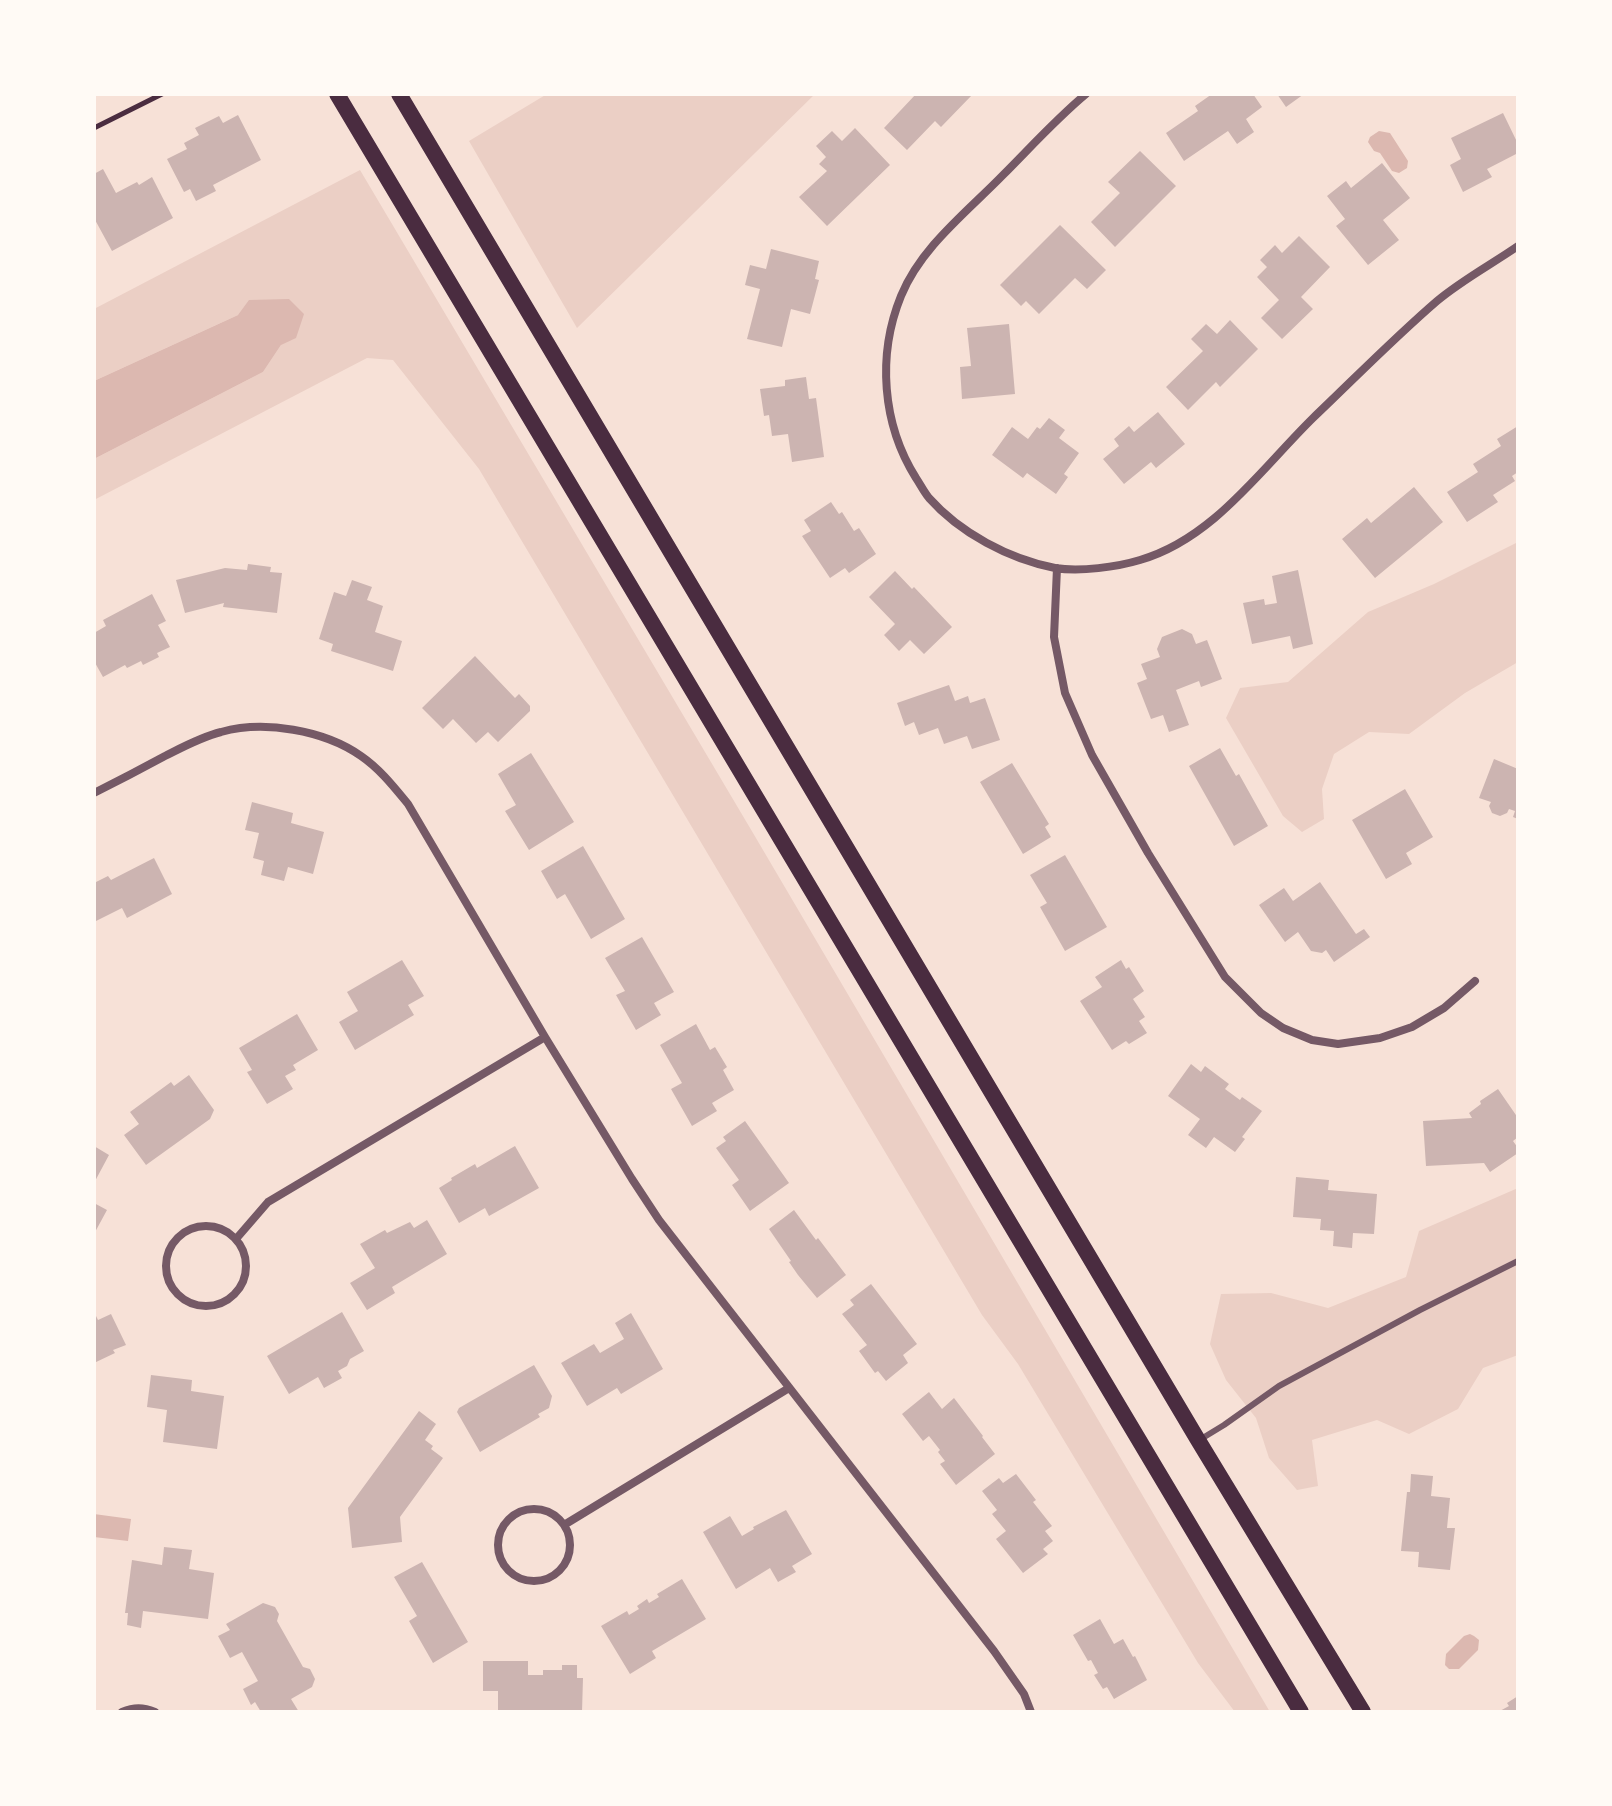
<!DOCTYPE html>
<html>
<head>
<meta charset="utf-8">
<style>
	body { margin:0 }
	#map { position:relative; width:1612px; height:1806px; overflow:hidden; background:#f7e1d7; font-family:"Nunito Sans",sans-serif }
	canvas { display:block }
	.frame { position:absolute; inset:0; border:96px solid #fffaf5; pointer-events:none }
</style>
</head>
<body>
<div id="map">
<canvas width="1612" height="1806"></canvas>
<div class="frame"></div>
</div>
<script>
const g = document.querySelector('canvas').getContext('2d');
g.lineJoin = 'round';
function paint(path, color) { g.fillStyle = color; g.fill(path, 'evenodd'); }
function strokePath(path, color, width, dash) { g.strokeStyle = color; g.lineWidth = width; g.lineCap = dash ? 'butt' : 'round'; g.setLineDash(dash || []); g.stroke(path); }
paint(new Path2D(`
	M547 94H815L577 328 469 141Z
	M360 170 753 833 1270 1712H1235L1198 1663 1018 1364 982 1315 479 469 393 360 367 358 94 500V459L263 372 281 345 238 315 94 381V309Z
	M1518 542V662L1465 693 1409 734 1369 732 1334 754 1322 789 1324 819 1302 832 1283 816 1226 718 1240 688 1288 682 1368 612 1434 584Z
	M1518 1188V1355L1483 1368 1458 1409 1409 1434 1377 1420 1312 1440 1318 1486 1297 1490 1269 1458 1256 1418 1226 1380 1210 1344 1221 1294 1271 1293 1328 1308 1406 1277 1419 1231Z`), '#ebcfc5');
paint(new Path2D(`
	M1379 131 1390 133 1408 161 1407 168 1399 173 1392 171 1380 153 1374 151 1368 142 1370 137Z
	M289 299 304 314 296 338 281 345 263 372 94 459V381L238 315 249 300Z
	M94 1514 131 1519 128 1541 94 1537Z
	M1470 1634 1474 1636 1479 1640 1478 1650 1459 1669H1449L1445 1665 1446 1654 1464 1636Z`), '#dcb8b0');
paint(new Path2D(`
	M916 94H973L941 127 935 121 907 150 884 128Z
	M1212 94H1253L1262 107 1246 119 1254 132 1237 144 1228 131 1184 161 1166 133 1198 111 1195 106Z
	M1277 94H1304L1286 107Z
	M1503 113 1518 144V153L1487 169 1492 177 1463 192 1450 165 1461 159 1451 138Z
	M238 115 261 160 213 185 216 191 196 201 190 189 184 192 167 159 187 149 184 143 199 135 195 128 219 116 223 123Z
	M855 128 890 165 827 226 799 197 827 171 819 164 826 157 816 146 832 131 842 141Z
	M1140 151 1176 186 1115 247 1091 222 1120 193 1108 182Z
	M1382 163 1410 198 1383 220 1399 240 1368 265 1336 226 1345 219 1327 196 1346 181 1351 188Z
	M103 169 116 193 137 182 139 185 152 177 173 218 112 251 94 218V174Z
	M1060 225 1106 270 1087 289 1075 278 1039 314 1026 301 1021 306 1000 285Z
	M1299 236 1330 267 1301 297 1313 309 1282 339 1261 318 1279 300 1257 277 1267 267 1260 260 1275 245 1282 253Z
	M771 249 819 261 815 279 819 280 810 314 791 309 782 347 747 339 760 289 745 285 750 265 766 269Z
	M1230 320 1258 349 1220 387 1216 382 1188 410 1166 387 1203 351 1191 339 1206 324 1217 334Z
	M1009 324 1015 394 962 399 960 367 971 366 967 328Z
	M806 377 809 399 816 398 824 457 792 462 788 434 772 436 769 415 764 416 760 389 785 386V380Z
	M1158 412 1185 444 1156 468 1151 462 1124 484 1103 459 1119 446 1114 439 1129 426 1134 432Z
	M1049 418 1065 430 1059 438 1079 453 1064 474 1068 477 1056 494 1027 473 1023 478 992 455 1012 427 1028 439 1037 427 1040 429Z
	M1518 426V472L1512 476 1515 481 1493 495 1498 502 1467 522 1447 492 1478 472 1473 464 1501 446 1497 439Z
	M1414 487 1443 522 1375 578 1342 539 1367 518 1371 523Z
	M831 502 839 514 842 512 854 531 859 528 876 554 849 573 845 568 830 578 802 536 811 531 804 520Z
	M248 564 271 567 270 572 282 573 277 613 223 607 224 603 185 613 176 580 225 568 247 570Z
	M1298 570 1313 644 1293 649 1290 636 1252 644 1243 603 1264 599 1265 605 1277 603 1272 576Z
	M895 571 912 589 914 587 952 627 924 654 910 640 899 651 884 635 895 624 869 597Z
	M352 580 372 587 367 600 383 606 375 632 402 641 393 671 331 651 333 644 319 639 334 592 346 596Z
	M152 594 166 621 158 625 170 647 157 653 159 657 143 665 141 661 127 668 125 665 103 677 94 661V633L106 626 103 620Z
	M1182 629 1192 634 1196 644 1207 640 1222 679 1201 687 1199 681 1176 690 1189 725 1169 732 1163 715 1151 719 1137 683 1147 679 1141 664 1160 657 1157 649 1162 637Z
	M475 656 515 698 519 694 530 706V711L498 742 488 732 476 743 453 719 443 729 422 708Z
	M949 685 955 701 968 696 970 703 985 698 1000 740 972 749 967 736 944 744 938 728 919 735 914 722 905 726 897 703Z
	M1220 748 1236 776 1239 774 1268 826 1234 846 1189 766Z
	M531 753 574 822 529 850 505 811 516 805 498 774Z
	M1494 759 1518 769V819L1513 817 1515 811 1509 809 1507 813 1500 816 1492 813 1489 806 1491 802 1479 798Z
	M1012 763 1049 824 1045 827 1051 837 1023 854 980 782Z
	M1405 789 1433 837 1406 853 1412 864 1386 879 1352 820Z
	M252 802 293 813 291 823 324 832 313 874 288 867 284 881 261 875 264 861 253 858 259 833 245 830Z
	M583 846 625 919 591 939 565 894 557 899 541 871Z
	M1065 855 1107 927 1065 951 1040 907 1047 903 1030 875Z
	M154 858 172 894 127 918 122 908 94 922V883L108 876 111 880Z
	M1320 882 1356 934 1364 929 1370 937 1334 962 1326 950 1322 953 1311 951 1298 932 1285 942 1259 905 1284 888 1293 901Z
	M642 937 674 992 654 1003 661 1015 636 1030 616 995 625 991 605 958Z
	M402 960 424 996 408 1005 414 1015 355 1050 339 1022 358 1011 347 992Z
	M1121 960 1126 969 1129 967 1144 991 1133 999 1145 1017 1139 1021 1147 1033 1129 1044 1126 1041 1112 1050 1080 1001 1102 987 1095 977Z
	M297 1014 318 1050 293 1065 296 1070 285 1076 293 1089 267 1104 247 1072 252 1070 239 1048Z
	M696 1024 710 1050 715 1047 727 1067 723 1070 734 1090 712 1103 717 1111 692 1126 671 1089 682 1083 660 1045Z
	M1191 1064 1201 1072 1205 1066 1229 1084 1225 1089 1240 1100 1242 1097 1262 1111 1242 1137 1245 1139 1235 1152 1214 1137 1206 1148 1188 1135 1200 1119 1168 1096Z
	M189 1075 214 1110 210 1119 146 1165 124 1135 139 1124 130 1112 171 1082 174 1086Z
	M1498 1089 1518 1118V1137L1513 1141 1518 1148V1153L1490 1172 1484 1163 1426 1166 1423 1121 1472 1118 1469 1113 1481 1104 1480 1101Z
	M745 1121 789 1183 750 1211 732 1185 739 1180 716 1148 726 1141 723 1137Z
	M94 1146 109 1155 94 1183Z
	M515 1146 539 1188 489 1216 485 1208 459 1223 439 1188 452 1180 451 1178 475 1164 477 1168Z
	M1296 1177 1329 1180 1328 1190 1377 1194 1374 1234 1353 1233 1352 1248 1333 1246 1334 1231 1320 1230 1321 1219 1293 1217Z
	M94 1203 107 1210 94 1234Z
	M794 1210 816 1240 818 1238 846 1275 817 1298 798 1275 789 1262 791 1261 769 1229Z
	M427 1220 447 1254 392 1287 395 1293 367 1310 350 1283 375 1268 360 1244 385 1230 387 1233 410 1222 414 1228Z
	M871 1284 917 1344 903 1355 908 1363 886 1381 878 1371 875 1373 859 1351 867 1345 842 1314 854 1305 850 1300Z
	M94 1312 98 1320 111 1314 126 1345 113 1350 115 1353 94 1363Z
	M342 1312 364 1351 350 1359 347 1366 338 1371 342 1378 324 1388 318 1377 289 1394 267 1356Z
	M631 1313 663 1369 621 1394 617 1388 587 1406 561 1363 594 1344 600 1353 624 1339 615 1323Z
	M534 1365 552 1396 549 1408 538 1414 540 1417 480 1452 457 1412 459 1408Z
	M151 1375 192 1380 191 1391 224 1396 217 1449 163 1442 167 1410 147 1407Z
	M929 1392 942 1409 954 1398 983 1436 982 1437 995 1454 956 1485 940 1464 945 1461 938 1452 940 1450 929 1436 923 1441 902 1414Z
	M419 1411 436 1424 425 1440 433 1446 431 1449 443 1458 400 1517 402 1542 352 1548 348 1508Z
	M1016 1474 1036 1500 1033 1502 1052 1526 1045 1531 1053 1541 1043 1549 1048 1554 1023 1573 996 1539 1006 1531 992 1514 997 1510 982 1491 999 1478 1003 1483Z
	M1411 1474 1433 1476 1431 1496 1450 1498 1447 1528H1455L1450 1570 1418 1567 1419 1552 1401 1551 1407 1492H1410Z
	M786 1510 812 1554 792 1566 796 1572 778 1582 770 1568 736 1589 703 1532 730 1516 742 1536 754 1529 753 1527Z
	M164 1547 192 1550 189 1569 214 1573 208 1619 143 1611 141 1628 127 1625 128 1613H125L132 1560 162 1565Z
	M422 1562 468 1642 433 1663 409 1621 417 1616 394 1577Z
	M682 1579 706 1619 652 1651 656 1658 630 1674 601 1626 627 1611 629 1615 639 1609 637 1606 647 1599 649 1603 659 1597 657 1594Z
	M263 1603 275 1607 279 1614 277 1621 303 1667 310 1669 315 1679 312 1687 291 1699 299 1712H261L255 1702 251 1705 243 1689 258 1681 242 1652 230 1658 218 1636 230 1630 226 1624Z
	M1100 1619 1114 1644 1123 1639 1133 1657 1135 1656 1147 1680 1114 1699 1107 1687 1103 1689 1094 1675 1098 1673 1091 1660 1088 1661 1073 1635Z
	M483 1661H528V1675H543V1670H562V1665H577V1678H583L582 1712H498V1691H483Z
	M1518 1696V1712H1498L1509 1706 1507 1703Z`), '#ccb4b1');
strokePath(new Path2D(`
	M94 128 162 94`), '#4a2c40', 5);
strokePath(new Path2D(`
	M1201 1439 1224 1425 1279 1386 1420 1310 1518 1261`), '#755966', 6);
strokePath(new Path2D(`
	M1086 94C1056 119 1030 148 1003 175 967 212 921 247 901 296 877 355 882 424 916 478 920 484 924 492 929 498 960 533 1009 559 1055 568 1080 572 1117 567 1140 560 1213 539 1261 469 1313 418 1354 379 1394 338 1437 301 1462 280 1492 264 1518 246
	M1057 568 1054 637 1065 693 1092 755 1148 853 1225 977 1261 1013 1283 1028 1312 1040 1338 1044 1380 1038 1412 1027 1444 1008 1475 981
	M94 793C118 781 141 769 165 756 183 747 201 737 221 732 264 720 324 730 361 756 380 769 394 787 408 804L545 1037 632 1179 659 1220 994 1651 1024 1694 1031 1712
	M166 1266a40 40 0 1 1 80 0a40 40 0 1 1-80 0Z
	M236 1239 268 1202 545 1037
	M498 1545a36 36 0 1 1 72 0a36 36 0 1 1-72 0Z
	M564 1525 789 1388
	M122 1712C134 1707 143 1707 155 1712`), '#755966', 8);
strokePath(new Path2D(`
	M337 94 1301 1712
	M399 94 1198 1440 1363 1712`), '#4a2c40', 16);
</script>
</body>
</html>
